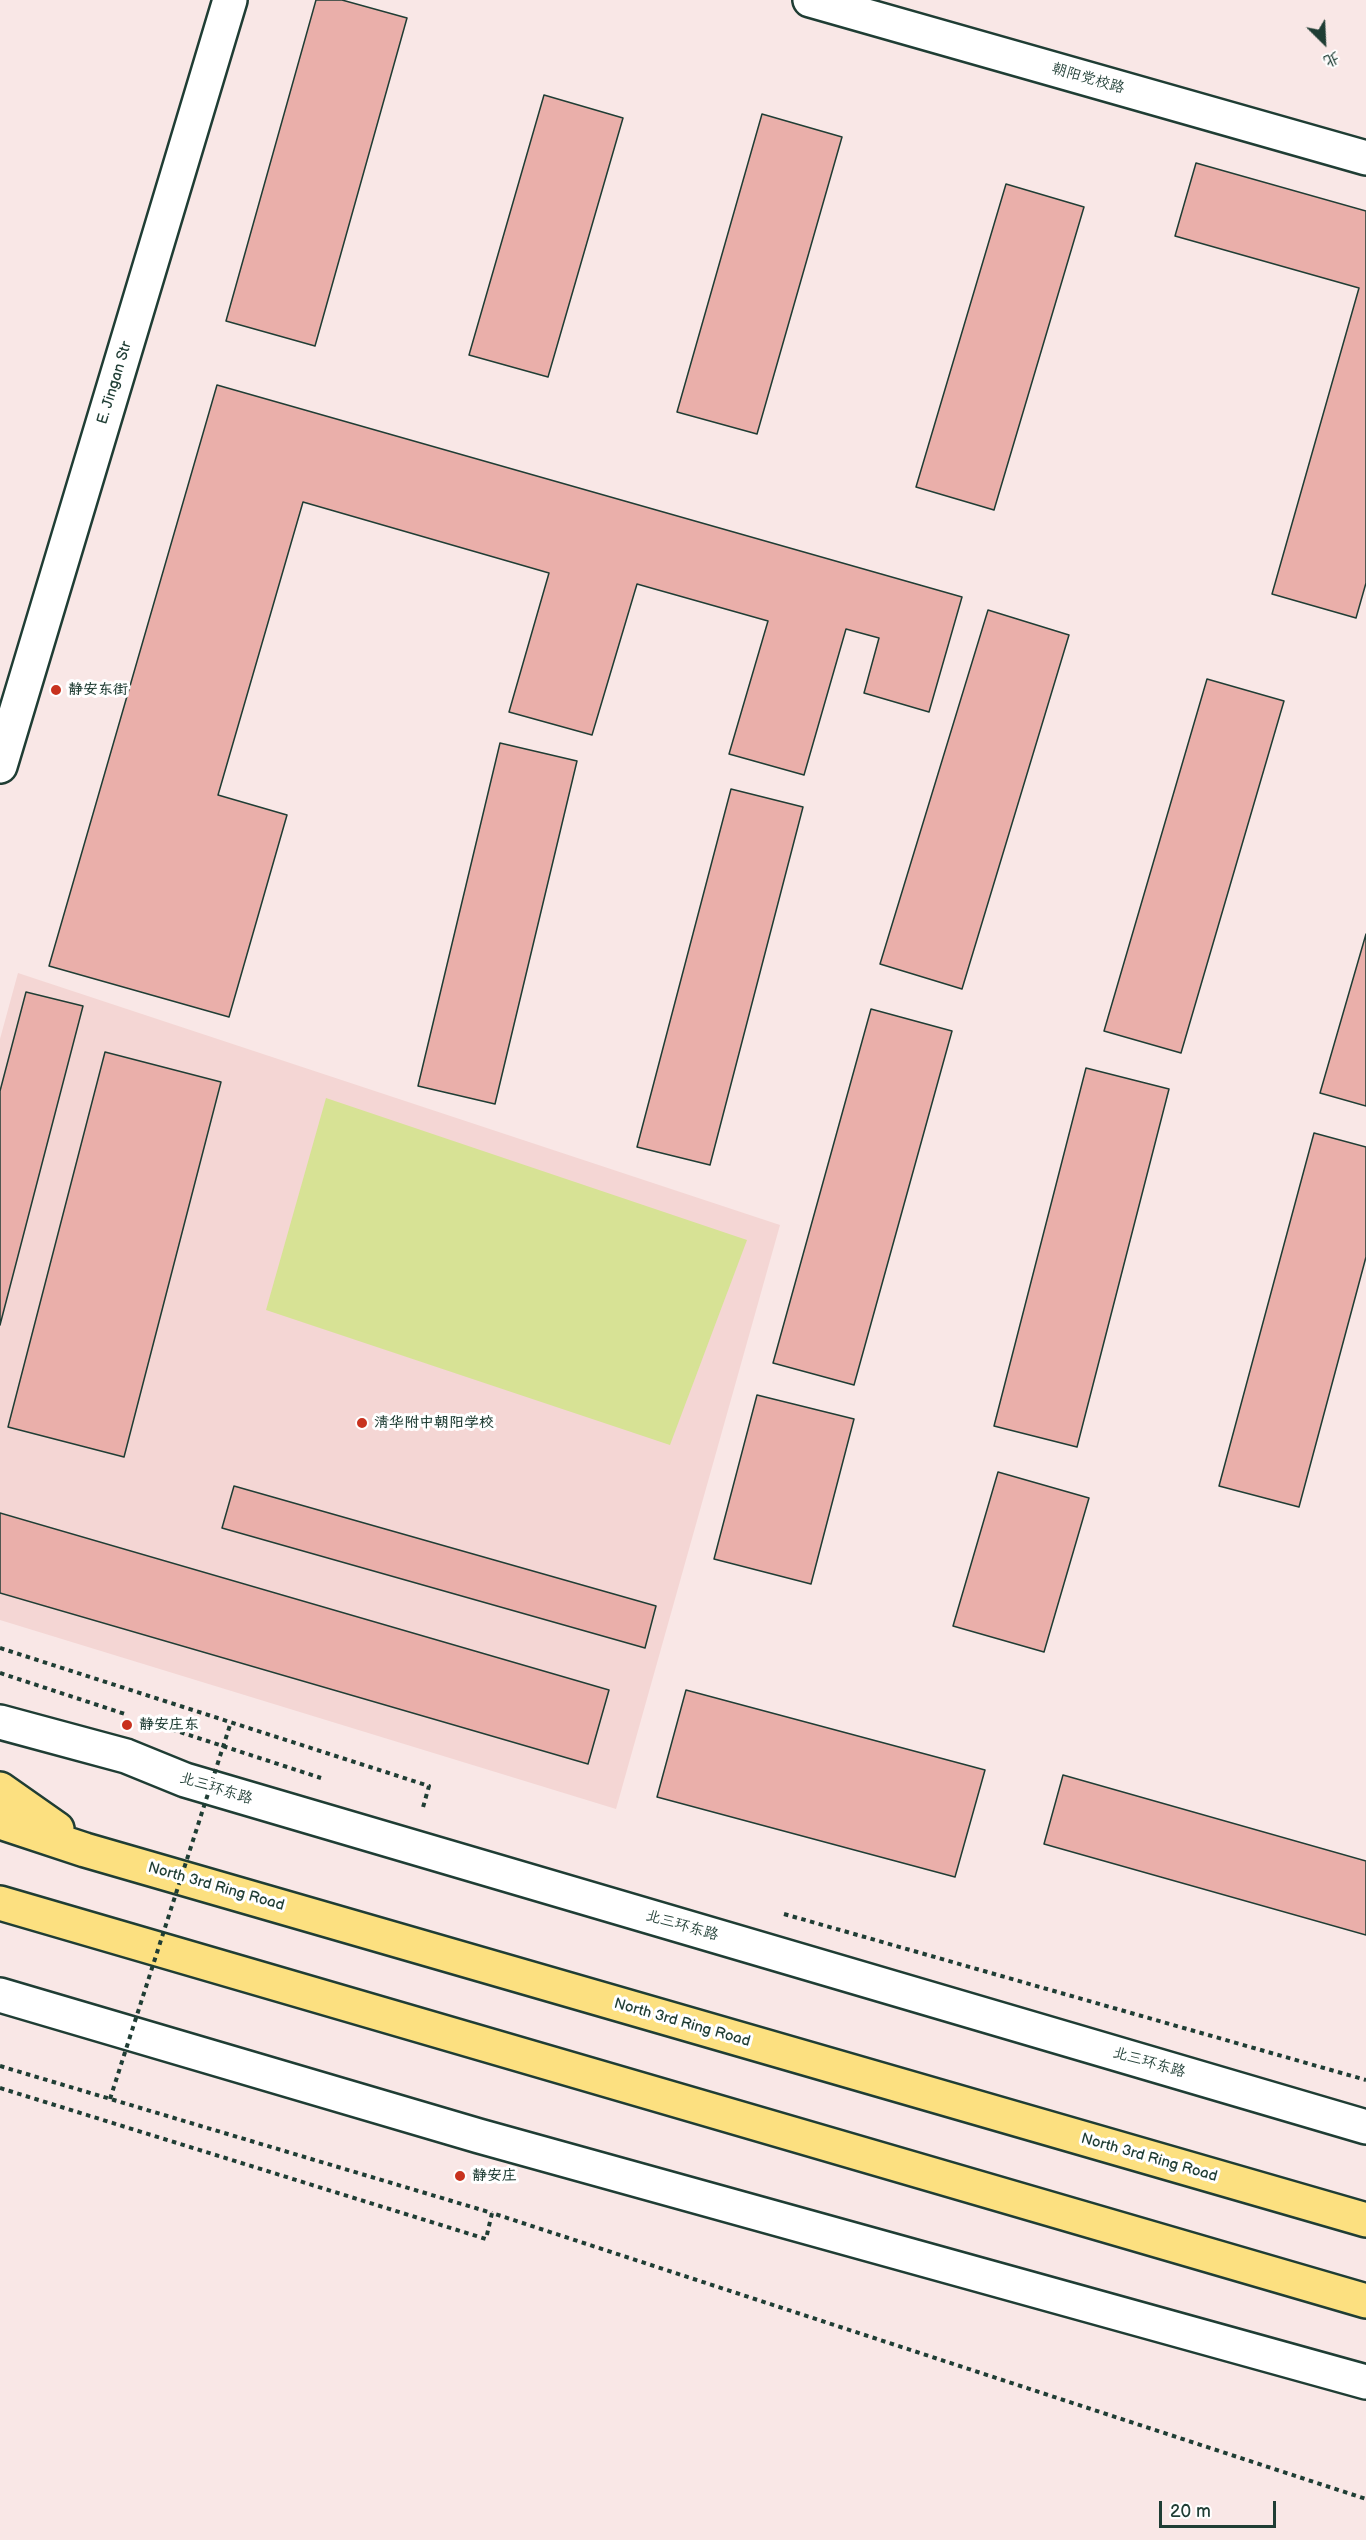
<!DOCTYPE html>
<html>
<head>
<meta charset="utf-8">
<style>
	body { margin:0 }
	#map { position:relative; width:1366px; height:2540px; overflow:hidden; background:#f9e7e6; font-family:"Balsamiq Sans","LXGW WenKai TC",sans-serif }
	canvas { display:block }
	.north { position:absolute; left:1294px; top:12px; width:60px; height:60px; -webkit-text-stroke:4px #fff; paint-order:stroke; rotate:156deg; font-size:16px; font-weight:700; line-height:24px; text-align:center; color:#1f3d34 }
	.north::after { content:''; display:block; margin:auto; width:21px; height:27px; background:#1f3d34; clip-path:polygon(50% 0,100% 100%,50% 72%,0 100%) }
	.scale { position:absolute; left:1159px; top:2501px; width:117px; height:27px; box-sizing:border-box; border:3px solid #1f3d34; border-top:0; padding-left:8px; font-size:18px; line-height:21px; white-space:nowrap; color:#1f3d34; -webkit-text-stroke:4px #fff; paint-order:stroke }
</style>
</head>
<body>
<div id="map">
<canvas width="1366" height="2540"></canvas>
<div class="north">北</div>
<div class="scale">20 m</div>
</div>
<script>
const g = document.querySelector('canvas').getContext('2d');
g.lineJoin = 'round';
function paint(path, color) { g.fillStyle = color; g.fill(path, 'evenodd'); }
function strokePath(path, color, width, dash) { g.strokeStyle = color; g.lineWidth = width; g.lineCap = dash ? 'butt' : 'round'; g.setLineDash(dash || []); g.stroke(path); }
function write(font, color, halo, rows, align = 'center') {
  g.font = font + ' "Balsamiq Sans","LXGW WenKai TC",sans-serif'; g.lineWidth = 6; g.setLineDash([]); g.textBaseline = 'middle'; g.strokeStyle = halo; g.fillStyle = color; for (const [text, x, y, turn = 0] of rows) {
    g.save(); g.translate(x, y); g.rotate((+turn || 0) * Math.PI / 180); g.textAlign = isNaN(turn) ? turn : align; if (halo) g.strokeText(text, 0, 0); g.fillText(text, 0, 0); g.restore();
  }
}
paint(new Path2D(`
	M18 973 780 1225 616 1809 0 1620V1039Z`), '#f4d6d4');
paint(new Path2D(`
	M326 1098 747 1240 670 1445 266 1310Z`), '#d7e295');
const building = new Path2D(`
	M316 0H342L407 18 315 346 226 321Z
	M544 95 623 118 548 377 469 355Z
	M762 114 842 137 757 434 677 412Z
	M1196 163 1366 211V583L1356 618 1272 594 1359 288 1175 236Z
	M1006 184 1084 207 994 510 916 487Z
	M217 385 962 597 929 712 864 693 879 638 846 629 804 775 729 754 768 621 637 584 592 735 509 712 549 573 303 502 218 795 287 815 229 1017 49 966Z
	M988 610 1069 635 962 989 880 964Z
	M1207 679 1284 701 1181 1053 1104 1031Z
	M500 743 577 761 495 1104 418 1086Z
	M731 789 803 807 710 1165 637 1147Z
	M1366 934V1106L1320 1093Z
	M26 992 83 1006 0 1325V1091Z
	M871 1009 952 1031 854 1385 773 1363Z
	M105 1052 221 1082 124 1457 8 1427Z
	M1086 1068 1169 1089 1077 1447 994 1426Z
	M1314 1133 1366 1147V1257L1299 1507 1219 1486Z
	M757 1395 854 1419 811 1584 714 1559Z
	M998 1472 1089 1498 1044 1652 953 1626Z
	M234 1486 656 1606 645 1648 222 1528Z
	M0 1513 609 1690 588 1764 0 1593Z
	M686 1690 985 1770 955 1877 657 1797Z
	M1063 1775 1366 1861V1935L1044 1844Z`);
paint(building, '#eaafaa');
strokePath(building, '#1f3d34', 1.5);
const minor = new Path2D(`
	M810 0 1366 158
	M0 766 230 0
	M0 1722 126 1756 185 1780 1366 2127
	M0 1995 479 2136 1366 2382`);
const highway = new Path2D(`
	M0 1789 57 1829
	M0 1822 85 1850 1366 2220
	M0 1903 1366 2301`);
strokePath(minor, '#1f3d34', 38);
strokePath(highway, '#1f3d34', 38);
strokePath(new Path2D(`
	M0 1648 429 1786 422 1811
	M0 1673 128 1715
	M146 1721 321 1778
	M784 1914 1366 2080
	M0 2066 492 2213
	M0 2088 486 2239 492 2213 1366 2499`), '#1f3d34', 4, [4.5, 4.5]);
strokePath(minor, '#fff', 33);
strokePath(highway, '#fce080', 33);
strokePath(new Path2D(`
	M110 2099 231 1722`), '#1f3d34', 4, [4.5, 4.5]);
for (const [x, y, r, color] of [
	[56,690,6,"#c8321e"],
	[362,1423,6,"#c8321e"],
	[127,1725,6,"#c8321e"],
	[460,2176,6,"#c8321e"]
]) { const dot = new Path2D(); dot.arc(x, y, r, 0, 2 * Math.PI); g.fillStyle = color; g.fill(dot); strokePath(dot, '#fff', 2); }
write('15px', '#1f3d34', '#fff', [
	["朝阳党校路",1088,79,16],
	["E. Jingan Str",115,383,-73],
	["北三环东路",216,1789,17],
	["North 3rd Ring Road",216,1887,16],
	["北三环东路",682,1926,16],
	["North 3rd Ring Road",682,2023,16],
	["北三环东路",1149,2063,16],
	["North 3rd Ring Road",1149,2158,16]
]);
write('bold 15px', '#1f3d34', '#fff', [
	["静安东街",68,690],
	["清华附中朝阳学校",374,1423],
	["静安庄东",139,1725],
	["静安庄",472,2176]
], 'left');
</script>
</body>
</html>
